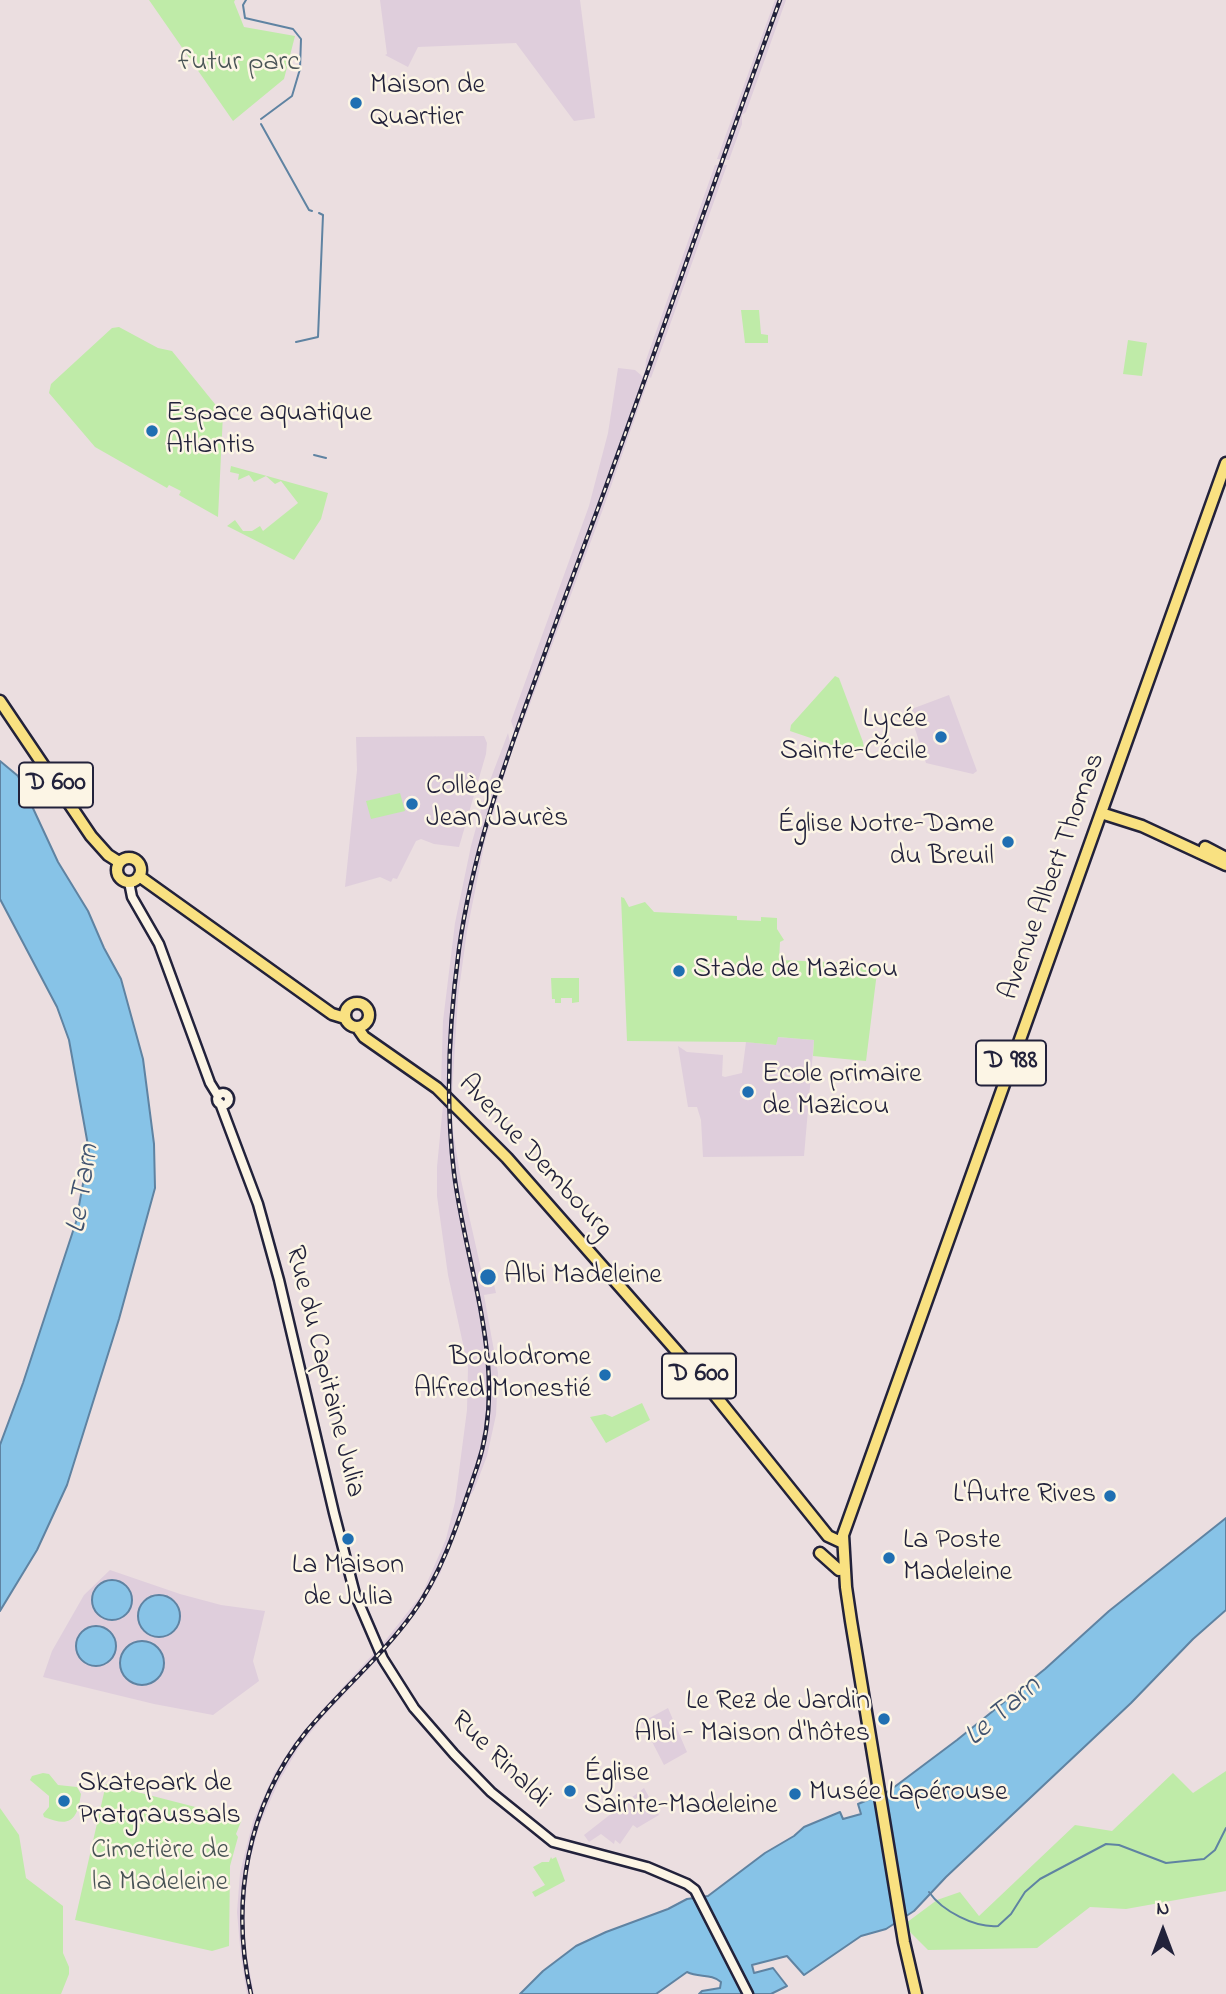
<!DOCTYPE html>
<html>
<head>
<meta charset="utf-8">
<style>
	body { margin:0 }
	#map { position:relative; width:1226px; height:1994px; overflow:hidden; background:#ebdee0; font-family:"Indie Flower",sans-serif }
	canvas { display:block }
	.north { position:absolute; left:1128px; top:1896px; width:70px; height:70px; -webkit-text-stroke:5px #fcf5e5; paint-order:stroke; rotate:0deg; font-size:19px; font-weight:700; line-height:28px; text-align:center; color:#22223b }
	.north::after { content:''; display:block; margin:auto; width:24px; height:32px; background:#22223b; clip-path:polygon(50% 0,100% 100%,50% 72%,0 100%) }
</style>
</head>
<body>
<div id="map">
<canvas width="1226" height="1994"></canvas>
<div class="north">N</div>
</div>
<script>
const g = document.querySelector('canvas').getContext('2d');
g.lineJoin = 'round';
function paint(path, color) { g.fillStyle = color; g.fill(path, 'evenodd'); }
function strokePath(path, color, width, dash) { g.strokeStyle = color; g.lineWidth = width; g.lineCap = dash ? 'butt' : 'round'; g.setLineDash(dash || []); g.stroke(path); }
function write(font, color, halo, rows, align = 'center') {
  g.font = font + ' "Indie Flower",sans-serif'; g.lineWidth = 5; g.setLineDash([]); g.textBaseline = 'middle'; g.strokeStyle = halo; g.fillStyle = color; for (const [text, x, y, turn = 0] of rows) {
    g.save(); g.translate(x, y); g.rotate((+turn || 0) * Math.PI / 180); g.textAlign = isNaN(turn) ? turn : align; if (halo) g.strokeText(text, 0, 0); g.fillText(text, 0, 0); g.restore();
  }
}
paint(new Path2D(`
	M380 0H580L595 118 574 121 516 43 418 47 408 67 385 55 387 54Z
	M775 0H786L746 112 742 115V124L729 160 717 159Z
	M715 165H727L651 378 645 372 646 360Z
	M618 368 635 370 648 381 603 509 517 739 511 721 589 506 608 433Z
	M949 695 977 771 973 774 926 763 909 710Z
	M508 733 512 751 485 841 467 931 458 997 452 1094 441 1086 443 1021 455 923 471 846 486 791Z
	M484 736 487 743 486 754 459 847 434 844 421 839 416 841 397 879 393 878 391 882 380 877 345 887 357 770 356 737Z
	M777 1037 814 1040 804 1156 703 1157 701 1120 697 1107H688L678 1046 687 1052 723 1055 722 1076 725 1077 742 1073 746 1042 776 1045Z
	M443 1105 451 1106 452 1125 461 1180 481 1269 490 1267 496 1293 484 1295 498 1373 496 1415 487 1456 474 1490 466 1502 440 1574 422 1604 384 1650 381 1646 422 1594 446 1539 455 1502 467 1410 468 1367 448 1275 437 1196V1167Z
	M110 1570 180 1594 221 1605 265 1611 253 1661 259 1681 213 1715 154 1704 43 1677 52 1651 84 1595Z
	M374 1653 377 1660 322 1718 299 1747 278 1783 260 1824 249 1863 245 1905V1947L254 1994H247L241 1958 237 1912 240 1873 253 1821 274 1774 294 1743 318 1714Z
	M668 1708 687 1752 664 1765 642 1722Z
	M644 1788 659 1815 637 1828 633 1825 620 1844 615 1840 614 1844 601 1834 589 1842 584 1835Z`), '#dfcedc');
paint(new Path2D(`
	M149 0H235L234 2 244 27 295 36 284 79 233 121Z
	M741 310H759L761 334 768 335V343H745Z
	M119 327 158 348 172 351 223 414 218 517 179 495 181 491 169 485 167 488 95 447 49 393 51 384 112 328Z
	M1128 340 1147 343 1142 376 1123 374Z
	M231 466 328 493 321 519 294 560 227 526 235 520 243 531H252L260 526 263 531 298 503 281 481 275 484 266 476 254 482 249 475 238 480 239 474 230 472Z
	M835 676 839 678 863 742 864 748 855 753 790 731 791 725Z
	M400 793 405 811 371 819 366 801Z
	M621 897 624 898 629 907 645 902 654 912 737 916V920L761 921V917L777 918V929L784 940 780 942 779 960 878 964 866 1061 813 1056 814 1040 778 1037 776 1045 745 1042 627 1041Z
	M551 978H579V1002L572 1003V998H561V1003H555V999H552Z
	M642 1403 650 1420 606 1443 590 1417 605 1414 612 1417Z
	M1226 1771V1891L1126 1909 1090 1907 1037 1948 928 1950 905 1927 902 1926 937 1900 960 1892 979 1916 1075 1825 1112 1831 1173 1773 1193 1793Z
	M43 1773 49 1774 58 1785 77 1787 81 1794C77 1820 71 1828 44 1817L43 1814 49 1807V1796L30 1780 32 1776Z
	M106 1784 242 1819 236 1834 238 1837 230 1866 229 1946 212 1951 75 1920Z
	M0 1808 19 1835 26 1878 63 1906V1953L69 1967V1974L61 1994H0Z
	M551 1857 552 1859 556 1857 565 1881 535 1897 532 1892 545 1885 533 1867 542 1862H549Z`), '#bfeba8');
const water = new Path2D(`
	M0 761 18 776 58 862 88 911 104 948 121 979 143 1059 154 1144 155 1188 119 1319 67 1485 37 1550 0 1611V1445L23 1383 76 1222 89 1151 69 1040 57 1007 0 899Z
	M1226 1518V1610L1193 1639 1131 1703 946 1877 914 1911 886 1929 861 1936 804 1975 787 1956 752 1965 754 1973 773 1968 787 1986 771 1994H699L702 1991 720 1988 721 1982C711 1973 699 1978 687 1972L656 1994H520L543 1971 576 1946 606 1932 668 1909 687 1899 708 1896 765 1853 794 1836 804 1827 840 1812 843 1819 861 1814 858 1804 889 1791 957 1740 1045 1669 1109 1611Z
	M92 1600a20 20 0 1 1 40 0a20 20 0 1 1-40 0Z
	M138 1616a21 21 0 1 1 42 0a21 21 0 1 1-42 0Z
	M76 1646a20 20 0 1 1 40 0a20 20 0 1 1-40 0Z
	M120 1663a22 22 0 1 1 44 0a22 22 0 1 1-44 0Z`);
paint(water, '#87c3e7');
strokePath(water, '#5f83a2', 2);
strokePath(new Path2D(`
	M246 0 243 5 245 18 293 29 301 39 300 69 292 96 261 119
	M261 124 309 210 312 211
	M296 342 318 337 323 215 319 213
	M314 455 326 458
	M929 1892C942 1911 975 1928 998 1926L1011 1914 1025 1892 1040 1879 1106 1844 1119 1845 1166 1863 1204 1859 1215 1850 1226 1828`), '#5f83a2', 2);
const minor = new Path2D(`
	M129 882 132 897 159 944 210 1083 218 1096
	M217 1099a6 6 0 1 1 12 0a6 6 0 1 1-12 0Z
	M220 1103 258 1204 279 1280 334 1513 355 1594 383 1659 414 1708 454 1754 491 1792 553 1842 647 1867 687 1884 695 1890 748 1994`);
const major = new Path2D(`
	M0 701 91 836 108 855 119 862
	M1101 813 1142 826 1226 865
	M1205 847 1226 858
	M117 870a12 12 0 1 1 24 0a12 12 0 1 1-24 0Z
	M139 876 332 1014 345 1018
	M345 1015a12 12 0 1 1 24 0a12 12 0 1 1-24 0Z
	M357 1027 364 1037 437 1088 507 1158 710 1389 828 1536 843 1543
	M820 1553 839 1570
	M916 1994 904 1942 851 1621 846 1587 843 1535 1226 463`);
strokePath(minor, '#22223b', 13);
strokePath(major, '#22223b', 15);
strokePath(minor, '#fcf5e5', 8);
strokePath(major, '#f9e181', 10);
const rail = new Path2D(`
	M251 1994C230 1902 247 1806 306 1732 340 1691 382 1656 413 1613 444 1570 460 1516 477 1467 510 1371 466 1269 454 1173 445 1099 449 1023 459 949 472 857 502 770 534 683 557 619 580 556 604 492 664 329 720 164 780 0`);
strokePath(rail, '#22223b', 4.5);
strokePath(rail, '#fcf5e5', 2, [5]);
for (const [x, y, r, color] of [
	[356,103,7,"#1f6fb2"],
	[152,431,7,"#1f6fb2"],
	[941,737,7,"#1f6fb2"],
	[412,804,7,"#1f6fb2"],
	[1008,842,7,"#1f6fb2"],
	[679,971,7,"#1f6fb2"],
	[748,1092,7,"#1f6fb2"],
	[488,1277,9,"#1f6fb2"],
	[605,1375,7,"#1f6fb2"],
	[1110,1496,7,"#1f6fb2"],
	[348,1539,7,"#1f6fb2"],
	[889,1558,7,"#1f6fb2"],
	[884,1719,7,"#1f6fb2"],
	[570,1791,7,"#1f6fb2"],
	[795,1794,7,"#1f6fb2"],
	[64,1801,7,"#1f6fb2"]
]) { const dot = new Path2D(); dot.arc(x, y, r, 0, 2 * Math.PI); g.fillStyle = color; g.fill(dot); strokePath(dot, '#fcf5e5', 2.5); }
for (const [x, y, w] of [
	[56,785,74],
	[1011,1063,70],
	[699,1376,74]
]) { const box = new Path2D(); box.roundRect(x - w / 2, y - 22.5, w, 45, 5); g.fillStyle = '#fcf5e5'; g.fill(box); strokePath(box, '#22223b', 2); }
write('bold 26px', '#22223b', null, [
	["D 600",56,785],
	["D 988",1011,1063],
	["D 600",699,1376]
]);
write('28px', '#495456', '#fcf5e5', [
	["futur parc",239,64],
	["Cimetière de",160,1852],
	["la Madeleine",160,1884]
]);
write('28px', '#22223b', '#fcf5e5', [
	["Maison de",370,87],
	["Quartier",370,119],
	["Espace aquatique",166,415],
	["Atlantis",166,447],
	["Lycée",927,721,"right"],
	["Sainte-Cécile",927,753,"right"],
	["Collège",426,788],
	["Jean Jaurès",426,820],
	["Église Notre-Dame",994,826,"right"],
	["du Breuil",994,858,"right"],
	["Stade de Mazicou",693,971],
	["Ecole primaire",762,1076],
	["de Mazicou",762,1108],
	["Albi Madeleine",504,1277],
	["Boulodrome",591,1359,"right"],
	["Alfred Monestié",591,1391,"right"],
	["L'Autre Rives",1096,1496,"right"],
	["La Poste",903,1542],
	["Madeleine",903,1574],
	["La Maison",348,1567,"center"],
	["de Julia",348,1599,"center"],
	["Le Rez de Jardin",870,1703,"right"],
	["Albi - Maison d'hôtes",870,1735,"right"],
	["Église",584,1775],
	["Sainte-Madeleine",584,1807],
	["Skatepark de",78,1785],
	["Pratgraussals",78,1817],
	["Musée Lapérouse",809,1794]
], 'left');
write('28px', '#22223b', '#fcf5e5', [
	["Avenue Albert Thomas",1054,877,-70],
	["Avenue Dembourg",534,1158,47],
	["Rue du Capitaine Julia",323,1372,76],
	["Rue Rinaldi",499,1761,44]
]);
write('italic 30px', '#40526f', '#fcf5e5', [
	["Le Tarn",85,1189,-81],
	["Le Tarn",1004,1713,-41]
]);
</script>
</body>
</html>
